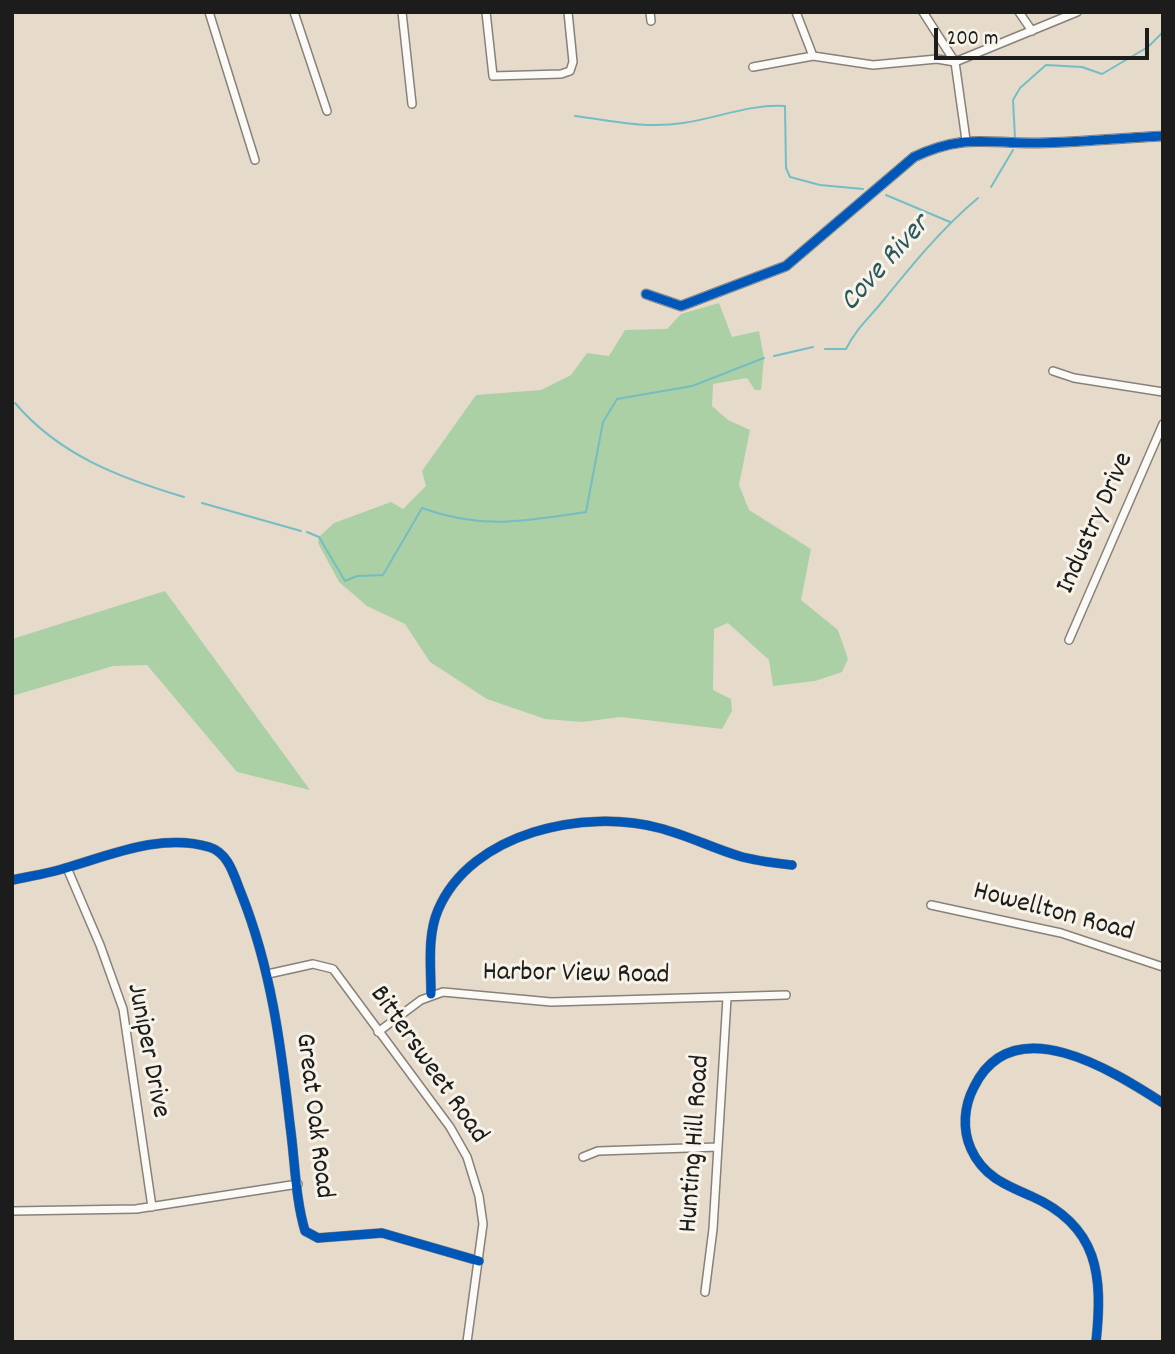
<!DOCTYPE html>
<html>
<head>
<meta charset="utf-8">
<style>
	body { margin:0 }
	#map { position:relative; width:1175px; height:1354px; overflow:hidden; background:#e6dbcb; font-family:Dekko,sans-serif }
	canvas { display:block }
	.frame { position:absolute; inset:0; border:14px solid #1c1c1c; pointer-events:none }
	.scale { position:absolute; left:934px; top:28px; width:215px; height:32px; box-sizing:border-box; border:4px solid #1c1c1c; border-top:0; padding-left:9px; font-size:21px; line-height:24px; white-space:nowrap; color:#1c1c1c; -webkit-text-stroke:5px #f7f3e8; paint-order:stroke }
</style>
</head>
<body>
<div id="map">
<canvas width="1175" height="1354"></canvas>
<div class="frame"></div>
<div class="scale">200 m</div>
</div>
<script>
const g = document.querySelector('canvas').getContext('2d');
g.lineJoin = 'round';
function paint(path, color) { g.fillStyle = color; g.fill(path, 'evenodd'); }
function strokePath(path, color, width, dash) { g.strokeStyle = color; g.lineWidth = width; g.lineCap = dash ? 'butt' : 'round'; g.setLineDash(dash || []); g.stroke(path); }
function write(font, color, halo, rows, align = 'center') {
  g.font = font + ' Dekko,sans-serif'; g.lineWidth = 6; g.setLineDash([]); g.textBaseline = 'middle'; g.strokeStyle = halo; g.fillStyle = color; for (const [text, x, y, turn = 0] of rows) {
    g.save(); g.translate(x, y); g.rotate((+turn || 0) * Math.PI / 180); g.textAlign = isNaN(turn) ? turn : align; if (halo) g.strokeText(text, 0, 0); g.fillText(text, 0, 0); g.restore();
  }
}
paint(new Path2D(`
	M719 303 732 337 759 331 764 358 761 390H755L747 378 713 384 712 406 728 420 750 430 739 485 749 510 811 549 801 600 838 630 848 659 842 672 815 681 773 686 769 660 728 623 714 629 713 690 731 699 732 711 722 729 621 717 582 722 545 719 487 699 430 662 405 624 367 606 339 582 318 543 319 537 334 523 391 502 403 509 426 486 422 471 476 395 541 390 571 375 587 353 609 356 625 330 667 329 681 314Z
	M165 591 310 790 237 772 147 665 113 666 12 696V639Z`), '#abd0a5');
strokePath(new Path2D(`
	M575 116C612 121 646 129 683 123 718 118 749 104 785 106L786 168 790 177 820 185 863 189
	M1015 138 1013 100 1020 88 1046 65 1082 67 1102 74 1148 47 1163 32
	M991 187 1013 150
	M886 195 950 222
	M825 349H846C856 329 869 318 882 302 912 265 942 228 978 198
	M774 356 813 347
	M15 403C59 455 120 478 184 497
	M202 503 301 531
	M307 532 319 537 345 581 357 576 383 575 422 508C482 530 524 521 586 512L603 422 617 399 692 386 764 358`), '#75bdc4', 2);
const minor = new Path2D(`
	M209 12 255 160
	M294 12 327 111
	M402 12 412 104
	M486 12 493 76 561 74 570 71 573 62 568 12
	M650 12 651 21
	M796 12 813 56
	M923 12 955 62 966 140
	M1019 12 1032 31
	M753 67 813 56 873 65 937 59 955 62 1077 12
	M1053 371 1074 378 1163 392
	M1069 640 1163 424
	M67 868 100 945 123 1009 152 1207
	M12 880C31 876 51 873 69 867 113 854 163 833 209 847 229 853 234 876 241 893 271 968 281 1045 290 1125 295 1160 295 1197 305 1231L318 1238 382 1233 479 1261
	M931 905 1061 933 1163 967
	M268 974 313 964 333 969 450 1127 467 1157 479 1196 483 1224 467 1342
	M431 994C431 967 427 936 438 910 471 832 585 808 659 828 687 835 712 848 739 856 756 861 775 863 792 865
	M378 1032 421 1000 443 992 551 1002 786 995
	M583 1157 598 1151 718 1147
	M12 1211 136 1209 298 1184
	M705 1292 713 1229 727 998
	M1096 1342C1103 1276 1099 1226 1031 1196 1005 1185 983 1176 971 1149 962 1129 964 1106 974 1087 1013 1007 1113 1071 1163 1103`);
const tertiary = new Path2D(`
	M646 294 681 306 786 266 914 157C964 133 988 144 1039 143 1081 142 1122 138 1163 136`);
strokePath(minor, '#87817a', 10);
strokePath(tertiary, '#87817a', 11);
strokePath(minor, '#fbfaf7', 7);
strokePath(tertiary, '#fbfaf7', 9);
strokePath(new Path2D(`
	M646 294 681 306 786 266 914 157C964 133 988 144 1039 143 1081 142 1122 138 1163 136
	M12 880C31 876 51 873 69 867 113 854 163 833 209 847 229 853 234 876 241 893 271 968 281 1045 290 1125 295 1160 295 1197 305 1231L318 1238 382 1233 479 1261
	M431 994C431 967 427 936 438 910 471 832 585 808 659 828 687 835 712 848 739 856 756 861 775 863 792 865
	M1096 1342C1103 1276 1099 1226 1031 1196 1005 1185 983 1176 971 1149 962 1129 964 1106 974 1087 1013 1007 1113 1071 1163 1103`), '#0057b8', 9);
write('28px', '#1c1c1c', '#f7f3e8', [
	["Industry Drive",1097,524,-66],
	["Howellton Road",1053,914,15],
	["Harbor View Road",576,976,1],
	["Juniper Drive",146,1051,79],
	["Bittersweet Road",427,1066,55],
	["Great Oak Road",312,1116,83],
	["Hunting Hill Road",697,1144,-86]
]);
write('italic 30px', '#2c575e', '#f7f3e8', [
	["Cove River",887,265,-48]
]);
</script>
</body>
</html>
